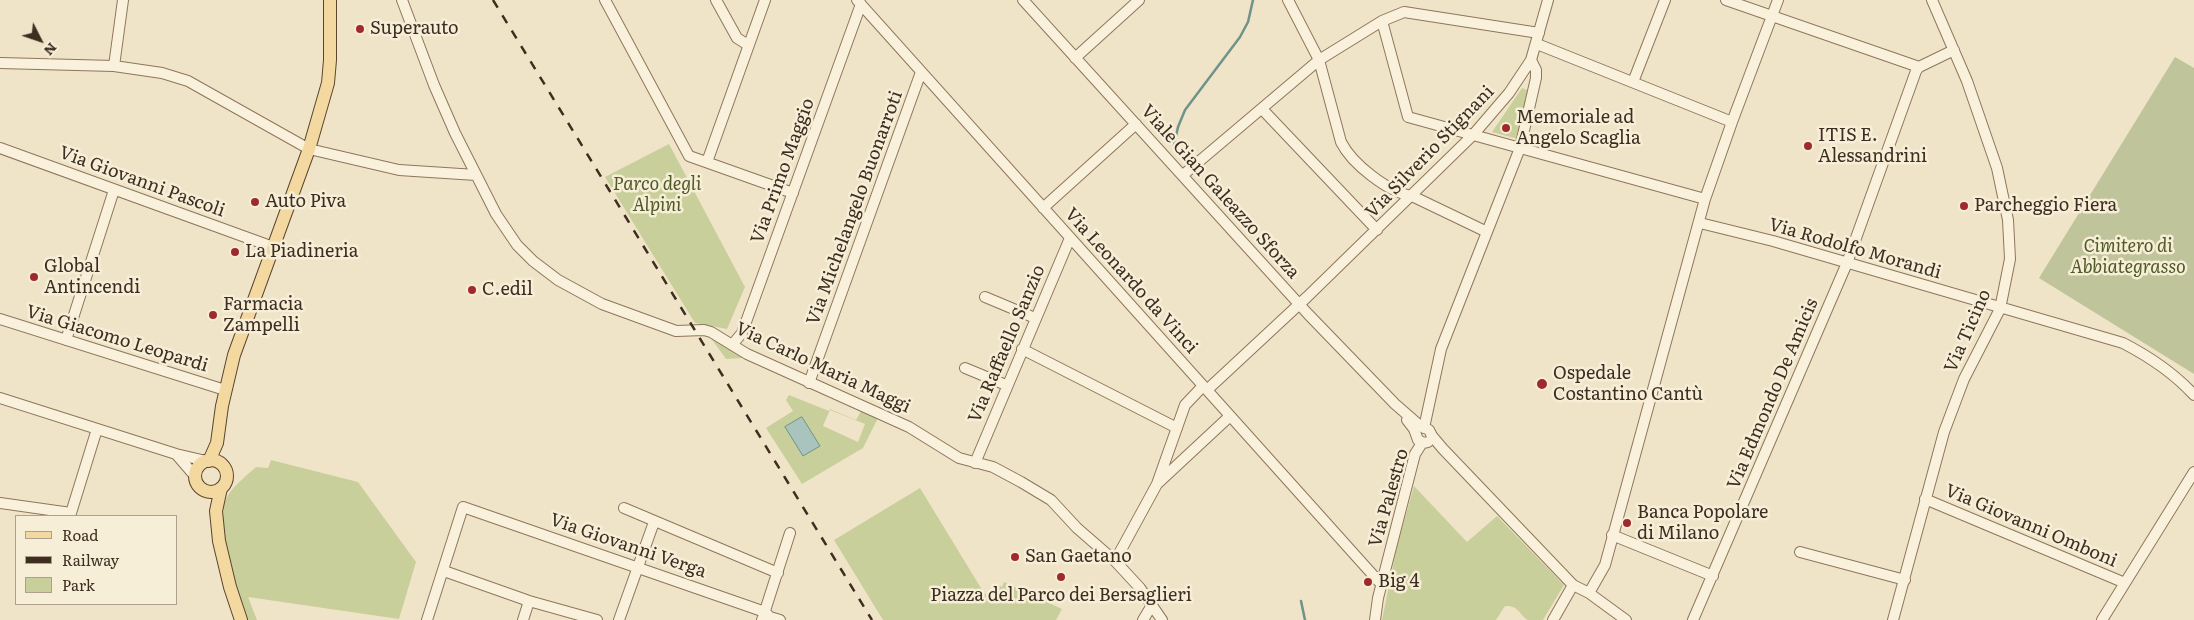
<!DOCTYPE html>
<html>
<head>
<meta charset="utf-8">
<style>
	body { margin:0 }
	#map { position:relative; width:2194px; height:620px; overflow:hidden; background:#f0e4c8; font-family:Literata,serif }
	canvas { display:block }
	.legend { position:absolute; left:15px; top:515px; width:162px; height:90px; box-sizing:border-box; background:#f7eed8; border:1px solid #ada18e; margin:0; padding:6px 9px; list-style:none; font-size:15px; color:#3d2e20 }
	.legend li { display:flex; align-items:center; gap:10px; height:25px }
	.legend b { width:25px; border:1px solid #ada18e }
	.north { position:absolute; left:15px; top:15px; width:50px; height:50px; -webkit-text-stroke:4px #f7eed8; paint-order:stroke; rotate:131deg; font-size:14px; font-weight:700; line-height:20px; text-align:center; color:#3d2e20 }
	.north::after { content:''; display:block; margin:auto; width:18px; height:22px; background:#3d2e20; clip-path:polygon(50% 0,100% 100%,50% 72%,0 100%) }
</style>
</head>
<body>
<div id="map">
<canvas width="2194" height="620"></canvas>
<ul class="legend">
<li><b style="height:6px;background:#f3d9a0"></b>Road</li>
<li><b style="height:6px;background:#3d2e20"></b>Railway</li>
<li><b style="height:14px;background:#c9cf9b"></b>Park</li>
</ul>
<div class="north">N</div>
</div>
<script>
const g = document.querySelector('canvas').getContext('2d');
g.lineJoin = 'round';
function paint(path, color) { g.fillStyle = color; g.fill(path, 'evenodd'); }
function strokePath(path, color, width, dash) { g.strokeStyle = color; g.lineWidth = width; g.lineCap = dash ? 'butt' : 'round'; g.setLineDash(dash || []); g.stroke(path); }
function write(font, color, halo, rows, align = 'center') {
  g.font = font + ' Literata,serif'; g.lineWidth = 5; g.setLineDash([]); g.textBaseline = 'middle'; g.strokeStyle = halo; g.fillStyle = color; for (const [text, x, y, turn = 0] of rows) {
    g.save(); g.translate(x, y); g.rotate((+turn || 0) * Math.PI / 180); g.textAlign = isNaN(turn) ? turn : align; if (halo) g.strokeText(text, 0, 0); g.fillText(text, 0, 0); g.restore();
  }
}
paint(new Path2D(`
	M1522 88 1530 91 1518 139 1492 132Z
	M669 144 745 287 727 329 695 323 605 177Z
	M708 334 744 358 726 359Z
	M789 395 829 411 830 409 856 420 861 411 878 418 863 448 802 484 766 428 793 411 786 400ZM830 410 865 424 858 442 823 426Z
	M271 460 358 482 416 562 399 619 248 597 257 620H247C238 595 214 520 227 497 232 487 248 474 256 467L268 468Z
	M1414 486 1467 542 1497 516 1564 585 1543 620H1528C1519 615 1519 605 1505 606L1496 620H1382L1397 546Z
	M920 488 984 593 991 596 996 584 1002 587 1004 582 1062 609 1056 620H883L834 540Z`), '#c9cf9b');
paint(new Path2D(`
	M2175 57 2194 68V374L2039 278Z`), '#bfc49a');
const water = new Path2D(`
	M802 417 820 446 803 456 785 427Z`);
paint(water, '#a9c4bc');
strokePath(water, '#6f938a', 1);
strokePath(new Path2D(`
	M1174 145 1178 127 1185 110 1240 37 1248 22 1253 0
	M1301 601 1305 620`), '#6f938a', 2.5);
const minor = new Path2D(`
	M402 0 434 85 455 133 496 214 517 245 533 261 558 280 602 304 676 331 704 330 711 332 747 354 909 427 959 458 993 467 1021 482 1051 500 1077 528 1115 561 1140 588 1162 620
	M605 0 689 156 793 193
	M716 0 737 38 748 45
	M857 0 1381 584
	M1023 0 1308 314 1395 404 1419 425 1429 430 1432 436 1443 449 1573 585 1589 593 1626 620
	M1288 0 1319 60 1341 142C1352 164 1388 192 1412 196L1487 232
	M1726 0 1919 67
	M1382 21 1408 117 1705 199
	M1537 44 1732 122
	M1075 58 1139 0
	M0 63 114 66 162 73 188 81 309 149 399 170 476 175
	M114 66 123 0
	M1633 82 1665 0
	M1262 109 1377 230
	M0 148 273 247
	M707 162 765 0
	M1183 175 1319 60 1382 21 1404 12 1539 33
	M1043 208 1136 124
	M1700 223 1773 241 2123 343C2150 357 2173 372 2194 395
	M985 297 1035 318
	M0 319 225 390
	M66 340 114 190
	M732 345 742 333 861 4
	M1022 349 1177 428
	M965 368 1006 385
	M809 383 921 72
	M1207 390 1307 297 1473 135 1509 93 1531 60 1548 0
	M0 398 176 454 206 461
	M1407 420 1414 429 1418 440 1424 443 1428 442
	M1424 428 1441 349 1520 148 1536 78V70L1531 60
	M176 454 195 476
	M975 463 1070 238
	M1158 483 1230 416
	M1925 499 2125 583
	M0 503 71 513 97 429
	M624 508 778 573
	M1612 535 1713 576
	M1800 552 1905 580
	M1115 561 1157 484 1185 405 1203 386
	M444 571 529 601 597 620
	M1589 593 1605 565 1705 199 1732 122 1778 0
	M427 620 463 507 765 612 770 617 780 620
	M523 620 529 601
	M619 620 654 522
	M762 620 790 533
	M1143 620 1152 605
	M1375 620 1378 598 1415 454 1422 443
	M1553 620 1573 585
	M1693 620 1847 263 1916 71 1919 67 1954 50
	M1893 620 1944 432 1964 379 2000 309 2010 259 2008 220 1997 168 1967 81 1932 0
	M2102 620 2194 472`);
const major = new Path2D(`
	M195 476a16 16 0 1 1 32 0a16 16 0 1 1-32 0Z
	M209 461 217 443 222 406 234 355 309 149 328 83 330 60V0
	M221 488 216 511 219 541 230 587 241 620`);
strokePath(minor, '#8d765c', 12);
strokePath(major, '#5b4430', 14);
strokePath(minor, '#faf1dc', 10);
strokePath(major, '#f3d9a0', 12);
strokePath(new Path2D(`
	M493 0 872 620`), '#3d2e20', 2.5, [9, 9]);
for (const [x, y, r, color] of [
	[360,29,5,"#9e2a2b"],
	[1506,128,5,"#9e2a2b"],
	[1808,146,5,"#9e2a2b"],
	[255,202,5,"#9e2a2b"],
	[1964,206,5,"#9e2a2b"],
	[235,252,5,"#9e2a2b"],
	[34,277,5,"#9e2a2b"],
	[472,290,5,"#9e2a2b"],
	[213,315,5,"#9e2a2b"],
	[1542,384,6,"#9e2a2b"],
	[1627,523,5,"#9e2a2b"],
	[1015,557,5,"#9e2a2b"],
	[1061,577,5,"#9e2a2b"],
	[1368,582,5,"#9e2a2b"]
]) { const dot = new Path2D(); dot.arc(x, y, r, 0, 2 * Math.PI); g.fillStyle = color; g.fill(dot); strokePath(dot, '#f7eed8', 2); }
write('18px', '#3d2e20', '#f7eed8', [
	["Superauto",370,29],
	["Memoriale ad",1516,118],
	["Angelo Scaglia",1516,139],
	["ITIS E.",1818,136],
	["Alessandrini",1818,157],
	["Auto Piva",265,202],
	["Parcheggio Fiera",1974,206],
	["La Piadineria",245,252],
	["Global",44,267],
	["Antincendi",44,288],
	["C.edil",482,290],
	["Farmacia",223,305],
	["Zampelli",223,326],
	["Ospedale",1553,374],
	["Costantino Cantù",1553,395],
	["Banca Popolare",1637,513],
	["di Milano",1637,534],
	["San Gaetano",1025,557],
	["Big 4",1378,582],
	["Piazza del Parco dei Bersaglieri",1061,596,"center"]
], 'left');
write('18px', '#3d2e20', '#f7eed8', [
	["Via Silverio Stignani",1430,152,-46],
	["Via Primo Maggio",783,171,-70],
	["Via Giovanni Pascoli",142,182,20],
	["Viale Gian Galeazzo Sforza",1220,192,48],
	["Via Michelangelo Buonarroti",855,208,-70],
	["Via Rodolfo Morandi",1855,249,16],
	["Via Leonardo da Vinci",1131,281,48],
	["Via Ticino",1968,331,-66],
	["Via Giacomo Leopardi",117,339,17],
	["Via Raffaello Sanzio",1007,344,-67],
	["Via Carlo Maria Maggi",823,368,25],
	["Via Edmondo De Amicis",1773,394,-67],
	["Via Palestro",1389,498,-74],
	["Via Giovanni Omboni",2031,526,23],
	["Via Giovanni Verga",628,546,19]
]);
write('italic 18px', '#4d5a26', '#f7eed8', [
	["Parco degli",657,185],
	["Alpini",657,206],
	["Cimitero di",2128,247],
	["Abbiategrasso",2128,268]
]);
</script>
</body>
</html>
